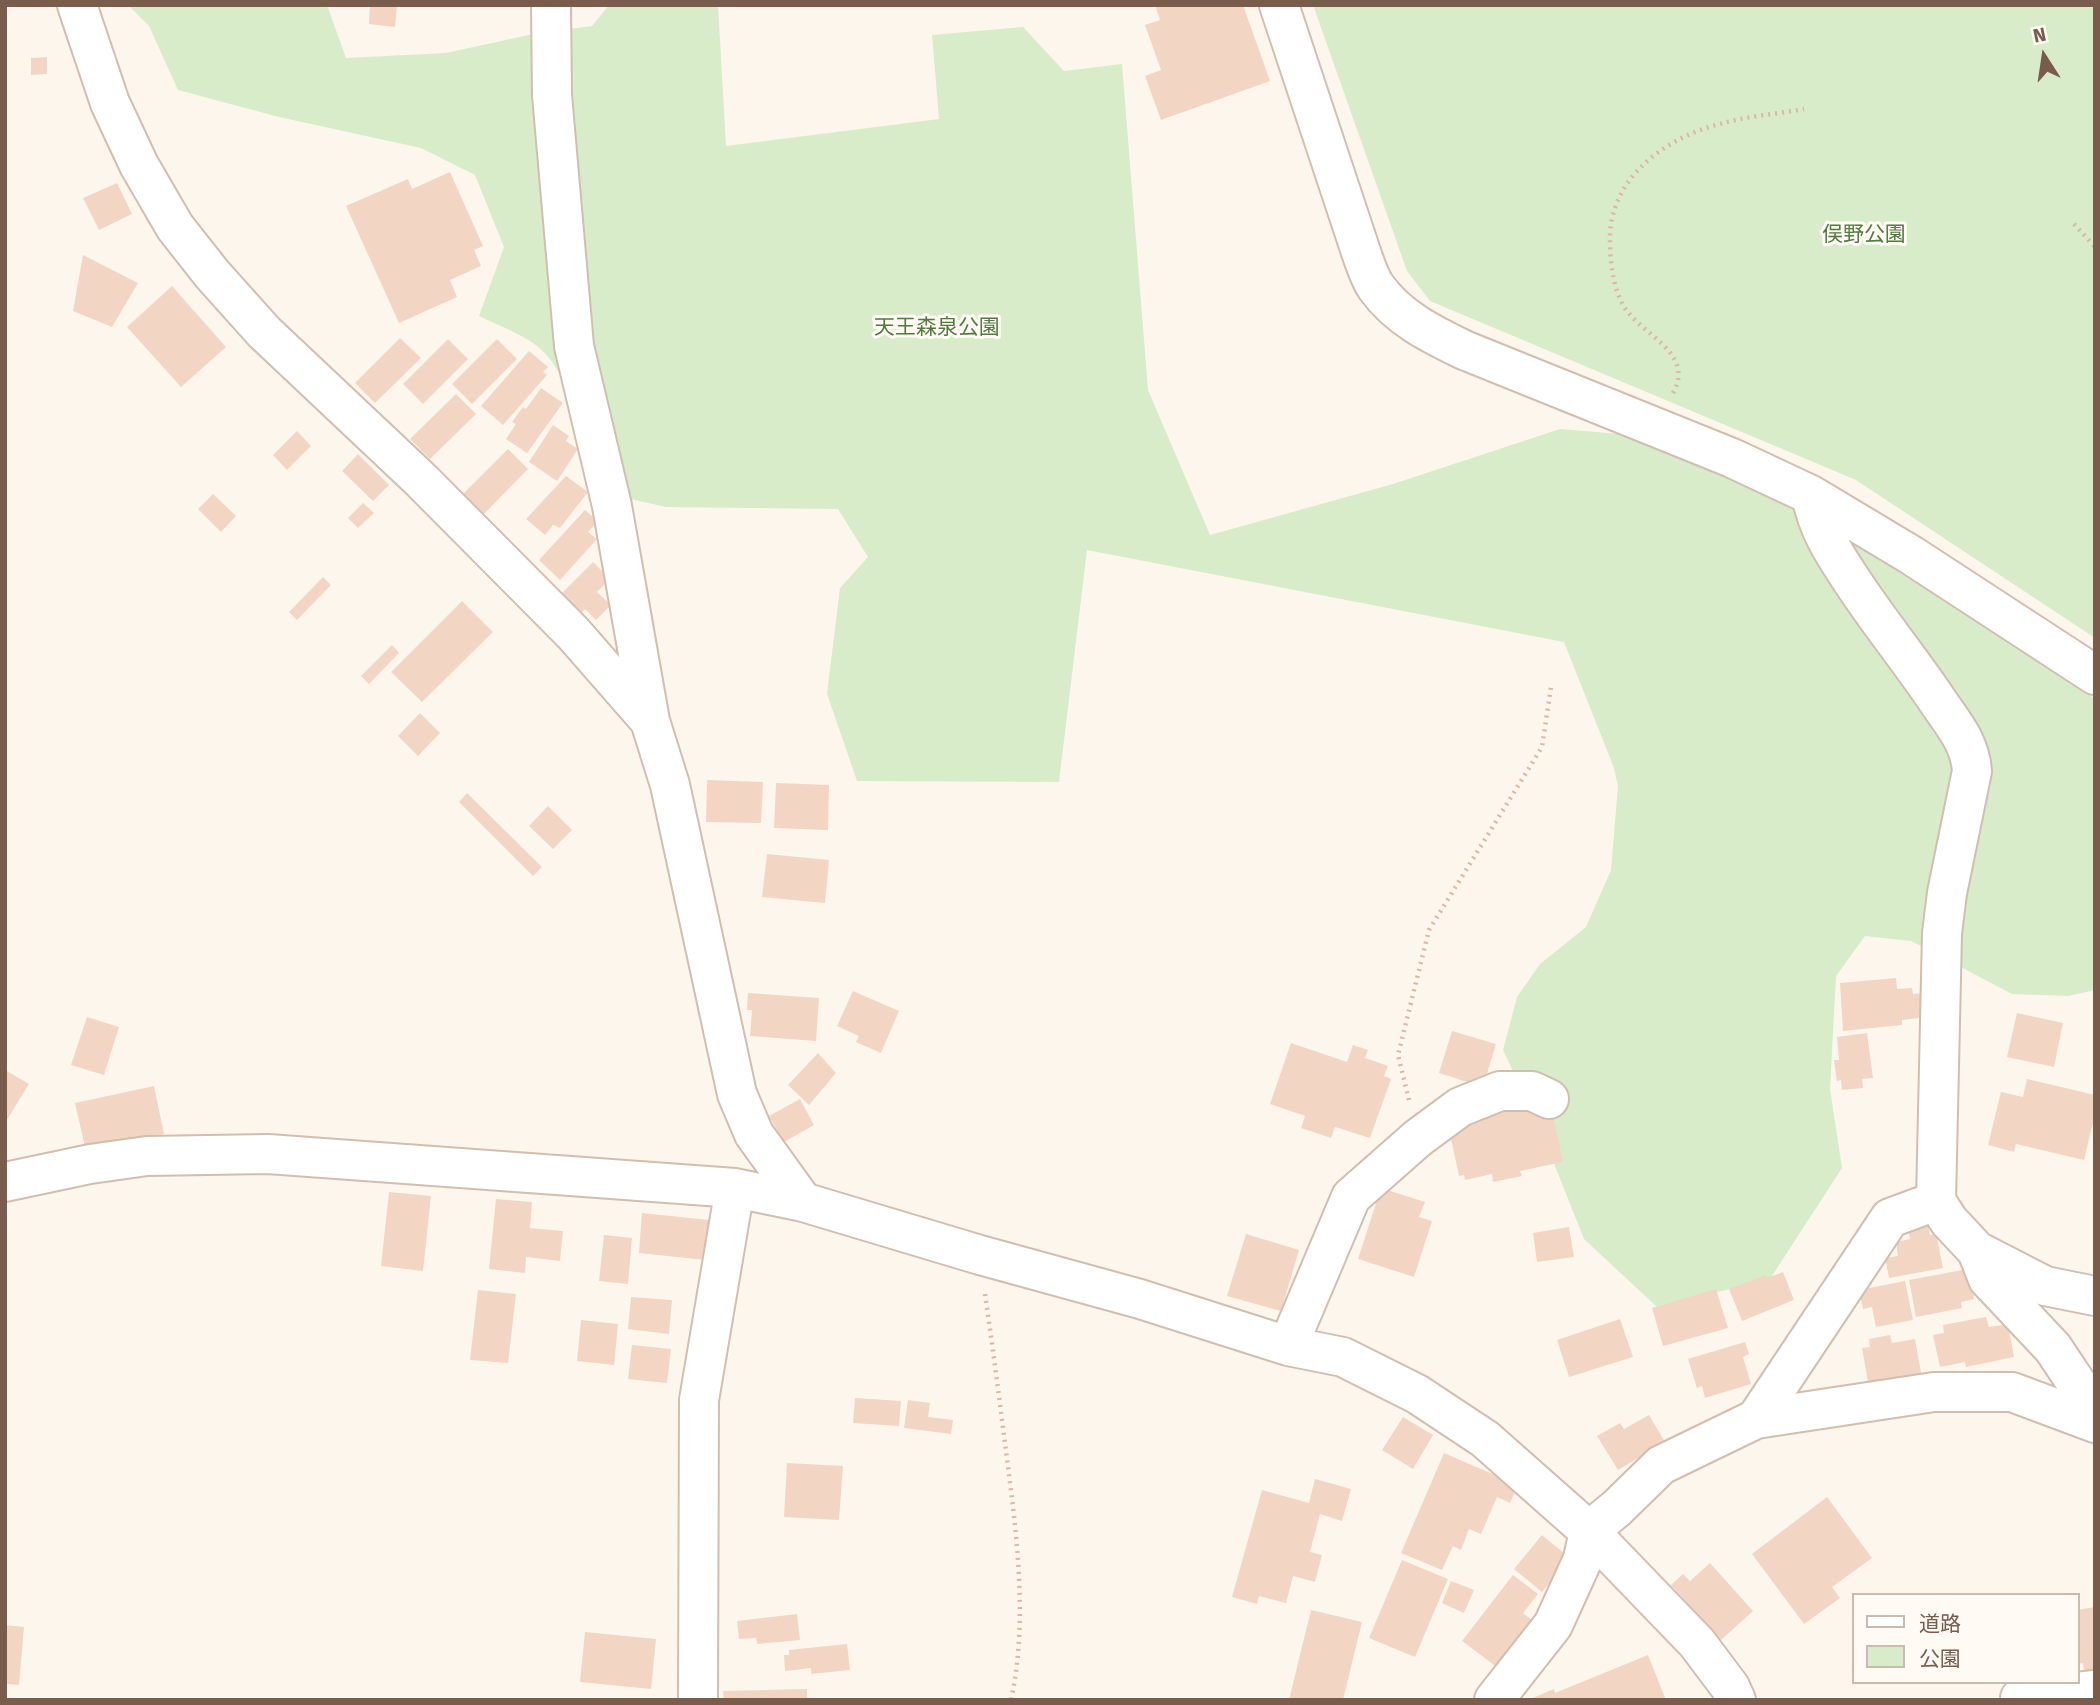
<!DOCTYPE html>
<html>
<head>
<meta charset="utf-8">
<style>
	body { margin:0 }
	#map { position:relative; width:2100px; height:1705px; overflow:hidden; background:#fdf6ec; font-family:"Fira Sans","Noto Sans JP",sans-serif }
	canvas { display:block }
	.frame { position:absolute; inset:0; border:7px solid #7a5c4d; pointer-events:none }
	.legend { position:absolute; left:1852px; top:1593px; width:228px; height:91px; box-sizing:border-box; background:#fffaf3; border:2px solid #cabbb1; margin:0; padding:9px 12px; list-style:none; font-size:21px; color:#7a5c4d }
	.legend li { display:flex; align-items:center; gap:14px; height:35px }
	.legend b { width:35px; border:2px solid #cabbb1 }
	.north { position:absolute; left:2009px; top:21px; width:70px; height:70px; -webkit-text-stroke:5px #fffaf3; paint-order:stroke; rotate:348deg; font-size:19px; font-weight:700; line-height:28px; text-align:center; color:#7a5c4d }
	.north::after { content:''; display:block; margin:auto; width:24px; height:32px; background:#7a5c4d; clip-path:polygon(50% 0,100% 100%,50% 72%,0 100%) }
</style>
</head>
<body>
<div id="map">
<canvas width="2100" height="1705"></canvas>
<div class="frame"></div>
<ul class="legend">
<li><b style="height:9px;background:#fff"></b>道路</li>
<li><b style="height:19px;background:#d8ecc9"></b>公園</li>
</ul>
<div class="north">N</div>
</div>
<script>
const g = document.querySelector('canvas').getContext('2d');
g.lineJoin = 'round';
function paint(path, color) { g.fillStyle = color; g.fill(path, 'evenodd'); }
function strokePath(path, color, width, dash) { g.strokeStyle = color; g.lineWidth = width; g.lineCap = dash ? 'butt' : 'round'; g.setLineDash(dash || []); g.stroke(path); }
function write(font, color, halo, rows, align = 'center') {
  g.font = font + ' "Fira Sans","Noto Sans JP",sans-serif'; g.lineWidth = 6; g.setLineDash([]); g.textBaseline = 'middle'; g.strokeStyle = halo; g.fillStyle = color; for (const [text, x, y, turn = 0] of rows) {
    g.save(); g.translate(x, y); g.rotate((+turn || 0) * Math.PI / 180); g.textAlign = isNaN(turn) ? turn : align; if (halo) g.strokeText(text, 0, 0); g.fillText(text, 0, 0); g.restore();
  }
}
paint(new Path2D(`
	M128 5H327L346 58 446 53 538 33 592 26 609 5H718L726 146 939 119 932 35 1023 27 1064 71 1122 64 1148 390 1210 535 1393 484 1560 429 1668 438 1800 492 2095 699V990L2068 996 2012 994 1911 941 1865 936 1836 976 1830 1089 1842 1168 1770 1279 1657 1307 1584 1239 1539 1126 1503 1050 1517 997 1540 964 1586 927 1611 870 1618 786 1614 768 1564 642 1087 550 1059 782 857 781 827 694 840 588 868 557 838 509 666 507 591 490C581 444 574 371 533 343 517 332 497 325 479 316L504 247 475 175 421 148 279 117 178 90 149 26Z
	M1313 5H2095V638L1856 480 1430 301 1407 271Z`), '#d8ecc9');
paint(new Path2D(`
	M370 5H397L395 27 369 24Z
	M1155 5H1243L1270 81 1161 120 1145 76 1161 70 1145 25 1160 20Z
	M47 57V74L31 75V58Z
	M450 172 483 246 474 250 481 266 450 280 457 297 399 323 346 206 408 179 412 189Z
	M117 183 132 214 99 230 83 198Z
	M83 255 138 283 112 327 73 311Z
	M172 286 226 347 181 387 127 327Z
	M400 338 421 358 375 403 355 383Z
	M448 339 468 359 423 404 403 384Z
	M497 339 517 359 472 404 452 384Z
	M529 351 548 367 543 372 547 375 503 425 481 406Z
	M541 388 563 403 527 453 506 439 516 424 512 422 523 407 526 409Z
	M456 394 476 414 430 459 410 439Z
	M553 425 569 436 566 441 578 449 557 481 529 462Z
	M297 431 311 446 287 470 273 455Z
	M508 449 528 469 483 515 463 494Z
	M358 454 389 485 373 501 342 471Z
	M566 476 588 492 560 528 553 525 545 535 526 519Z
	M213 494 236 516 221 532 198 509Z
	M363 503 374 513 358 528 348 518Z
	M585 510 598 521 588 532 597 539 560 580 539 560Z
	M593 562 610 579 597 592 611 605 596 620 585 609 577 617 558 597Z
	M323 577 331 585 297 620 289 612Z
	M462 601 493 632 422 702 391 672Z
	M392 645 399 653 369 684 361 676Z
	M420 713 440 733 418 756 398 736Z
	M707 780 763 782 761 823 706 822Z
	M776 783 829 785 828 830 774 828Z
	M467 793 542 867 533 876 459 802Z
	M548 806 572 830 553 849 529 826Z
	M767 854 829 860 825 903 762 897Z
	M1896 978 1897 989 1912 988 1913 994 1925 993 1928 1017 1902 1020V1025L1843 1031 1840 983Z
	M853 991 899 1011 881 1053 856 1042 859 1036 837 1026Z
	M748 993 819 998 816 1041 750 1036 752 1010H747Z
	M2017 1013 2063 1023 2054 1067 2007 1057Z
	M87 1017 119 1027 104 1075 71 1065Z
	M1452 1031 1496 1044 1483 1087 1439 1073Z
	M1867 1033 1873 1078 1862 1079 1863 1088 1842 1090 1841 1080 1837 1081 1834 1060H1839L1837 1037Z
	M1291 1043 1347 1062 1353 1045 1368 1050 1365 1058 1388 1066 1384 1076 1391 1079 1370 1138 1335 1127 1331 1138 1301 1128 1305 1116 1270 1104Z
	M818 1053 836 1073 809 1105 788 1085Z
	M5 1070 29 1084 5 1123Z
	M2027 1079 2095 1095V1114L2084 1160 2016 1144 2014 1152 1988 1145 2001 1092 2023 1097Z
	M154 1086 164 1134 86 1151 75 1103Z
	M800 1099 814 1125 784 1142 769 1116Z
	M1551 1105 1563 1162 1520 1171 1522 1176 1493 1182 1492 1174 1465 1180 1464 1175 1459 1176 1449 1129 1454 1122 1503 1112 1502 1106Z
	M1381 1188 1425 1202 1419 1217 1432 1221 1414 1277 1358 1259Z
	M389 1192 431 1196 423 1271 381 1266Z
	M496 1199 532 1202 530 1228 563 1231 560 1261 526 1257 525 1273 489 1269Z
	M642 1213 709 1220 705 1260 639 1253Z
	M1928 1225 1930 1235 1936 1233 1943 1268 1889 1278 1885 1258 1898 1256 1896 1242 1910 1239 1908 1229Z
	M1569 1227 1574 1257 1537 1262 1533 1233Z
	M1246 1234 1299 1250 1281 1311 1227 1296Z
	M604 1235 632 1238 628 1284 599 1281Z
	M1968 1269 1974 1299 1961 1302 1962 1308 1916 1317 1909 1280Z
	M1783 1272 1794 1300 1742 1321 1729 1289 1766 1275 1767 1278Z
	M1905 1281 1913 1320 1876 1327 1872 1307 1863 1309 1859 1290Z
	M1716 1289 1728 1328 1663 1346 1652 1308Z
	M478 1290 516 1294 508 1363 470 1360Z
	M631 1297 672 1300 669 1334 628 1329Z
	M1986 1317 1989 1327 2008 1324 2014 1357 1966 1367 1965 1362 1940 1367 1933 1335 1944 1333 1943 1325Z
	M1620 1319 1633 1357 1569 1377 1557 1340Z
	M581 1320 618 1324 614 1365 577 1361Z
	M1890 1335 1892 1343 1915 1339 1922 1378 1869 1388 1862 1348 1870 1347 1869 1339Z
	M1745 1342 1749 1354 1743 1357 1751 1384 1705 1398 1702 1386 1697 1388 1688 1359Z
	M632 1345 671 1349 667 1383 628 1379Z
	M855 1398 901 1401 899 1426 853 1423Z
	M908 1400 930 1403 928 1417 953 1420 951 1434 904 1428Z
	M1649 1415 1665 1442 1618 1470 1597 1436 1620 1423 1624 1429Z
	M1403 1417 1433 1435 1413 1469 1382 1450Z
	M1444 1453 1518 1485 1510 1503 1497 1497 1481 1534 1469 1529 1461 1550 1453 1546 1442 1570 1401 1553Z
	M787 1463 843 1466 839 1520 784 1517Z
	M1315 1479 1351 1489 1342 1521 1320 1514 1310 1552 1322 1555 1315 1582 1293 1576 1286 1603 1259 1596 1257 1604 1232 1597 1262 1490 1309 1503Z
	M1827 1497 1872 1558 1832 1587 1840 1598 1804 1624 1752 1554Z
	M1542 1535 1570 1558 1542 1592 1514 1569Z
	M1402 1560 1448 1579 1415 1657 1369 1638Z
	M1710 1563 1753 1611 1721 1640 1671 1585 1683 1574 1690 1581Z
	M1513 1575 1538 1594 1523 1613 1534 1622 1498 1668 1462 1641Z
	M1451 1581 1474 1590 1464 1613 1442 1603Z
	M2095 1607V1675L2085 1677 2083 1663 2077 1664V1610Z
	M1311 1610 1362 1622 1343 1700H1289Z
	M797 1614 800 1640 757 1644 756 1638 739 1639 737 1621Z
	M5 1625 24 1627 19 1685 5 1684Z
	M585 1632 656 1639 651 1689 580 1682Z
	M847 1644 850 1670 811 1674V1668L785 1671 784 1655H789V1650Z
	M1648 1655 1666 1700H1528L1554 1689 1555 1693Z
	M807 1689V1700H724L723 1691Z`), '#f3d5c3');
const minor = new Path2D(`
	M77 5 110 103 139 165 175 227 212 274 264 332 421 480 573 633 650 721 670 785 737 1094 754 1134 803 1202
	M551 5 552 95 574 346 612 506 650 721
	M1279 5 1361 252C1365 263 1369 277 1376 287 1398 318 1431 334 1464 350L1732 458 1811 495 1911 555 2095 675
	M1811 495C1818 530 1833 552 1852 581 1879 622 1910 660 1937 700 1953 724 1970 742 1972 771L1947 893 1942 933 1936 1201 1949 1221 1977 1251 1988 1279 2053 1348 2091 1405 2095 1415
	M5 1182 90 1164 147 1156 268 1154 735 1188 803 1202 980 1255 1140 1299 1288 1346 1343 1357 1417 1394 1485 1439 1589 1531 1697 1643 1730 1687 1736 1700
	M1977 1251 2045 1286 2095 1296
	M1288 1346 1351 1197 1418 1138 1460 1107 1500 1091H1532L1549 1099
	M1756 1419 1934 1392H2012L2095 1423
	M2020 1698 2095 1690
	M698 1700 699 1400 735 1188
	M1494 1700 1553 1625 1583 1559 1589 1531 1617 1508 1661 1465 1756 1419 1890 1218 1936 1201`);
strokePath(minor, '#d1beb0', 42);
strokePath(new Path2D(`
	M2074 224 2095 247
	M1673 393C1696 352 1640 335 1623 305 1612 284 1610 260 1610 238 1610 178 1666 137 1720 124 1747 116 1776 114 1804 109
	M1409 1100 1398 1055 1429 930 1542 747 1551 687
	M985 1294C993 1349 1000 1404 1007 1459 1017 1536 1028 1623 1011 1700`), '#d9b8a5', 4.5, [2, 5]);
strokePath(minor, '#fff', 38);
write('21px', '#537a41', '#fffaf3', [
	["俣野公園",1864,235],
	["天王森泉公園",937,328]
]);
</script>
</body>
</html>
